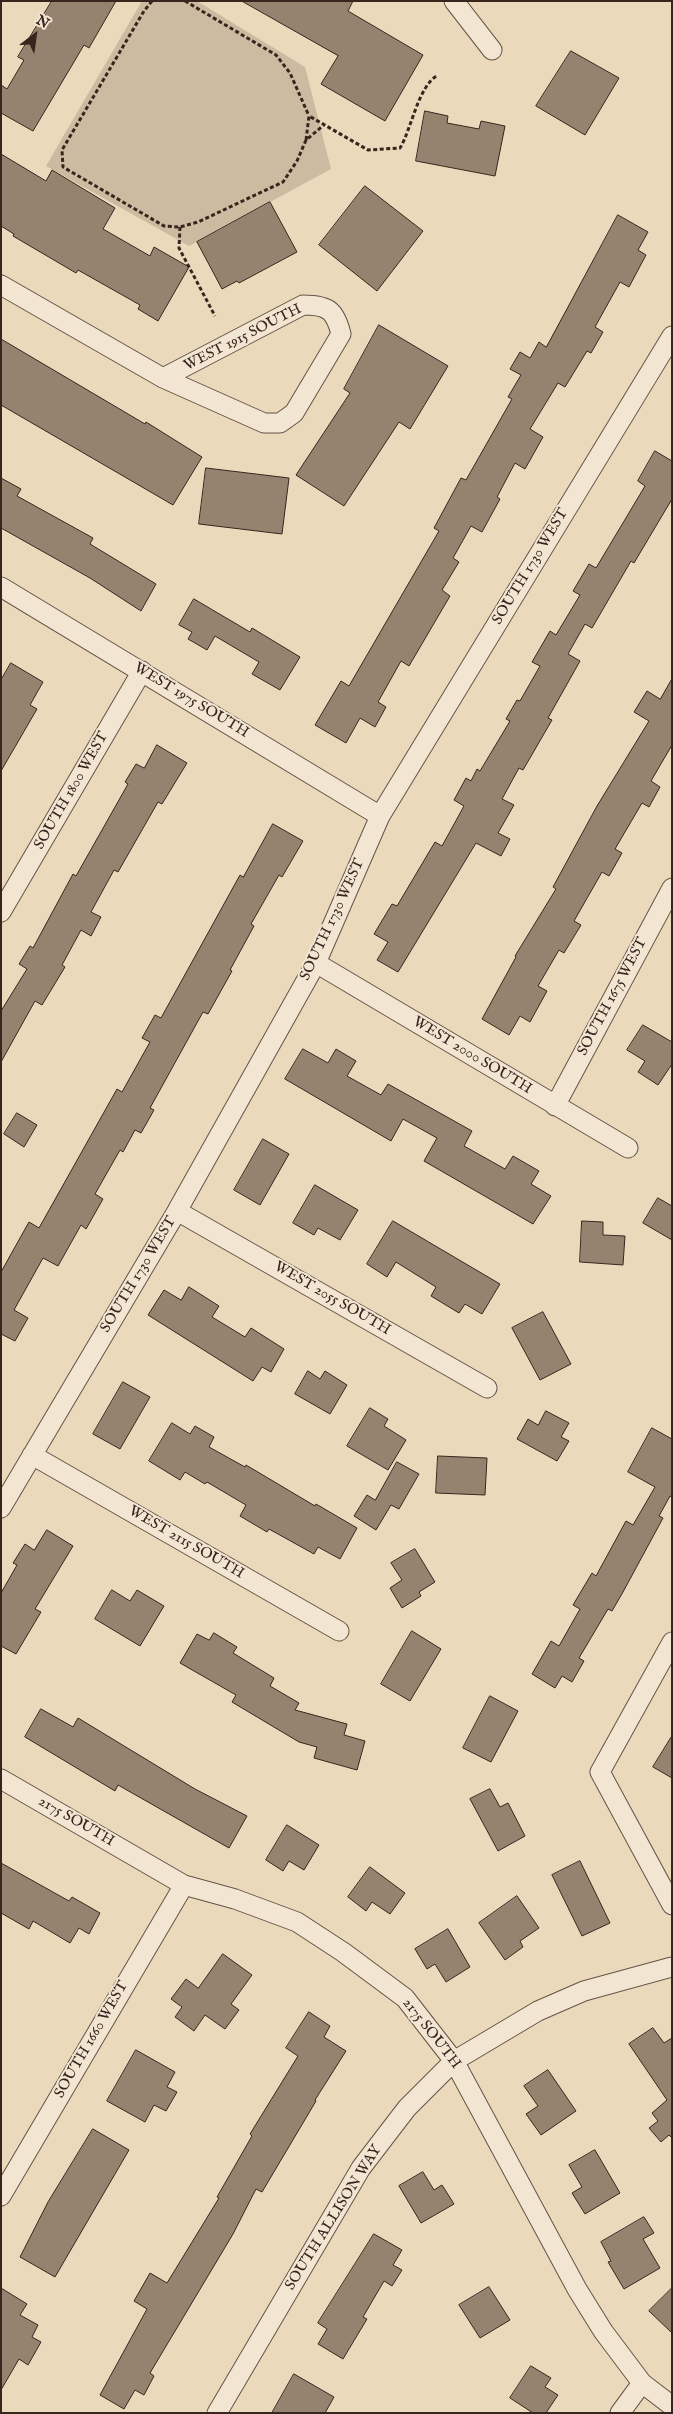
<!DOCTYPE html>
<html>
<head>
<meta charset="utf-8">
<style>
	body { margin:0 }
	#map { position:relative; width:673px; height:2414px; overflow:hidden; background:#ebd9bc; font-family:"IM FELL English",serif }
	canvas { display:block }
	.frame { position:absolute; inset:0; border:2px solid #38261e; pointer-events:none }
	.north { position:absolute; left:10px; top:10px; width:50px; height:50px; -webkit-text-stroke:4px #f2e6d3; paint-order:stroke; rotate:30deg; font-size:14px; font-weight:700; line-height:20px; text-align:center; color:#38261e }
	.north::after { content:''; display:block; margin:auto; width:18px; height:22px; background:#38261e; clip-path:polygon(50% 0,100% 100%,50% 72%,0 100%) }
</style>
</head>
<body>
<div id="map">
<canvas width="673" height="2414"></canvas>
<div class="frame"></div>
<div class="north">N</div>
</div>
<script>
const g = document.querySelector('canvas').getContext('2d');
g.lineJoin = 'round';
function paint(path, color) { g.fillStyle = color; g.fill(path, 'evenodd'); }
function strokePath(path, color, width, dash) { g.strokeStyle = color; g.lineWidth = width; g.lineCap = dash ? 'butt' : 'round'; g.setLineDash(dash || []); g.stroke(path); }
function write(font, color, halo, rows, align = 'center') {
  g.font = font + ' "IM FELL English",serif'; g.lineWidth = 4; g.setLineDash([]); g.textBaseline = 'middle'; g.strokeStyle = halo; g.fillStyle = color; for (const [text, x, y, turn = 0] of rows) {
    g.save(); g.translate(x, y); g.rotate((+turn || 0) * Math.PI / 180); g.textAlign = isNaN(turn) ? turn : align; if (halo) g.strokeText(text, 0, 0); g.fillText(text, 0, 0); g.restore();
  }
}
paint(new Path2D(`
	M142 1H197L305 67 331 169 189 246 46 166Z`), '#cdbba1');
const building = new Path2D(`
	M52 1H116L89 48 84 45 33 131 1 113V85L7 89 24 60 18 57Z
	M242 1H353L348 11 423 55 385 121 321 84 338 56Z
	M571 51 619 78 585 135 536 106Z
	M425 111 448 116 447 123 479 129 481 121 505 126 495 176 416 161Z
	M1 154 46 181 52 170 115 208 103 229 150 256 154 247 189 267 158 321 138 309 140 305 78 270 76 273 13 236 14 234 1 226Z
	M365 186 423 231 377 291 319 245Z
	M270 202 297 252 239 283 237 281 222 289 197 242Z
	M618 215 648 232 638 250 646 255 629 287 620 282 595 327 603 332 591 353 587 351 565 387 558 383 530 429 543 437 525 469 515 463 497 497 500 499 482 532 471 526 453 558 459 562 442 590 450 596 409 666 401 661 378 702 386 707 375 727 360 718 346 743 315 725 341 681 349 686 439 531 434 528 461 478 466 480 512 399 508 397 521 375 510 369 520 352 530 358 539 342 546 347Z
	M379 325 448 366 410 429 399 422 344 506 296 475 350 393 344 389Z
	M1 339 145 424 146 422 202 457 173 505 1 405Z
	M655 451 672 461V499L634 563 631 561 592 628 585 624 568 654 580 661 548 718 552 720 523 770 519 768 502 799 514 805 498 833 510 839 501 856 476 843 398 972 377 960 388 942 374 934 392 904 397 906 435 842 442 846 464 806 454 800 466 778 471 781 477 769 480 771 510 721 506 719 517 700 520 701 540 666 532 662 550 631 556 635 580 595 573 591 589 564 596 568 645 486 638 481Z
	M206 468 289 478 282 534 199 524Z
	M1 478 21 489 17 496 93 538 90 544 156 584 141 611 90 578 1 528Z
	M194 599 250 632 252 628 300 657 280 690 252 674 259 662 215 636 207 650 188 639 192 632 179 625Z
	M11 663 43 682 30 705 37 709 1 771V680Z
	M672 679V745L651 781 660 787 649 807 642 803 615 849 622 853 609 876 602 872 574 921 581 925 564 953 559 950 538 986 547 991 530 1022 520 1016 509 1035 482 1019 516 957 515 956 556 889 553 887 597 806 649 721 634 712 647 691 660 699Z
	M157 745 187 763 162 804 158 802 118 872 114 870 91 912 101 917 91 936 81 930 62 965 65 967 42 1005 35 1001 1 1062V1011L27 969 19 964 30 946 33 948 73 874 76 876 128 784 125 782 136 764 144 768Z
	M273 824 303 841 282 877 279 875 251 924 254 926 230 970 232 971 208 1014 203 1012 150 1108 154 1110 141 1133 135 1130 123 1152 120 1150 95 1194 103 1199 86 1229 81 1225 58 1266 43 1258 14 1310 28 1318 15 1341 1 1334V1272L29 1222 39 1228 117 1089 122 1092 150 1042 142 1038 155 1015 161 1018 240 875 243 877Z
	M643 1025 672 1042V1064L658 1085 638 1072 645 1061 627 1050Z
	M303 1049 328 1063 336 1049 356 1061 347 1076 381 1095 388 1084 472 1131 464 1146 505 1169 513 1156 539 1171 531 1184 551 1196 533 1224 424 1161 437 1138 403 1119 391 1141 285 1079Z
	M17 1113 37 1125 24 1147 4 1134Z
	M263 1139 289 1154 260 1205 234 1190Z
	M315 1185 358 1210 340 1240 318 1228 314 1235 293 1223Z
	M658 1198 672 1206V1240L643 1223Z
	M393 1221 500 1284 482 1314 465 1304 459 1313 431 1296 436 1287 396 1262 387 1277 367 1264Z
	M582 1221 603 1222V1235L625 1236 623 1265 580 1262Z
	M189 1287 219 1306 212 1317 245 1337 251 1328 284 1349 271 1372 262 1367 253 1381 148 1315 164 1290 181 1300Z
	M543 1312 571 1364 540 1380 512 1328Z
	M308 1371 320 1379 325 1371 347 1385 330 1414 295 1394Z
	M123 1382 150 1397 120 1449 93 1434Z
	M370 1408 388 1419 384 1426 406 1440 388 1470 347 1446Z
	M546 1411 569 1423 561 1437 569 1441 557 1461 517 1439 528 1419 538 1425Z
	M172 1423 190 1434 195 1426 214 1437 209 1447 245 1467 246 1465 315 1506 316 1504 357 1528 340 1559 318 1547 314 1554 269 1529 267 1532 240 1516 246 1505 207 1482 205 1484 185 1472 180 1480 149 1461Z
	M652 1428 672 1439V1497L670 1496 659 1516 663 1518 623 1592 612 1611 608 1609 579 1658 584 1661 572 1682 562 1676 555 1688 532 1674 551 1641 559 1646 580 1609 573 1605 592 1573 596 1576 626 1521 633 1525 655 1487 628 1472Z
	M438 1456 487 1458 485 1495 436 1493Z
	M397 1462 419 1474 399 1509 391 1505 376 1530 354 1516 367 1495 375 1500Z
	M47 1530 73 1546 35 1609 41 1612 16 1654 1 1646V1593L17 1565 13 1563 25 1544 34 1550Z
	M415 1549 435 1582 419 1592 421 1596 402 1608 390 1588 402 1580 391 1563Z
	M112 1590 130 1601 137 1590 164 1606 140 1646 95 1619Z
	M412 1631 441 1649 410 1701 381 1684Z
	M214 1633 237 1647 233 1653 274 1678 270 1686 299 1703 295 1710 347 1724 344 1735 365 1741 357 1770 314 1758 317 1747 299 1742 232 1702 236 1695 180 1663 197 1634 209 1640Z
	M490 1696 518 1711 491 1762 463 1748Z
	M41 1709 73 1727 78 1718 195 1789 247 1816 229 1848 118 1785 115 1791 25 1737Z
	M672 1736V1778L653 1767Z
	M490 1789 500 1807 508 1803 525 1836 498 1851 470 1799Z
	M287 1825 319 1845 304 1870 289 1861 283 1871 266 1860Z
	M580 1861 610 1923 582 1936 552 1875Z
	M1 1863 69 1901 72 1897 100 1913 89 1934 79 1928 70 1943 33 1921 29 1929 1 1913Z
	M370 1867 405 1893 390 1914 372 1902 366 1911 348 1897Z
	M517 1896 539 1928 520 1941 523 1947 505 1960 479 1923Z
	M448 1929 470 1967 446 1982 435 1964 427 1969 415 1949Z
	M223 1954 252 1975 231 2004 239 2010 225 2029 205 2015 194 2031 175 2017 182 2007 171 1999 186 1979 198 1988Z
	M309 2012 330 2026 324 2037 346 2051 315 2100 316 2101 262 2192 256 2189 233 2234 150 2373 154 2376 144 2395 135 2390 124 2409 100 2395 147 2309 134 2301 150 2273 167 2283 219 2198 217 2197 252 2136 250 2134 298 2056 286 2048Z
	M653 2028 664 2043 672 2038V2138L669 2135 661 2142 649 2128 658 2121 652 2113 667 2100 629 2044Z
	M136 2050 175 2072 167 2087 177 2092 166 2111 154 2105 145 2122 107 2101Z
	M548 2070 576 2111 541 2135 526 2114 538 2106 524 2086Z
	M93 2129 129 2150 55 2277 20 2257 48 2202Z
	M595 2150 620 2193 585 2214 572 2193 582 2187 569 2165Z
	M423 2172 434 2190 442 2185 454 2204 421 2223 399 2186Z
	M644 2217 654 2233 643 2239 660 2268 624 2289 608 2262 611 2261 601 2242Z
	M374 2234 402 2250 393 2265 402 2270 392 2286 384 2281 363 2317 367 2319 343 2359 318 2344 327 2329 318 2323Z
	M489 2287 510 2320 480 2338 459 2305Z
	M1 2288 27 2304 20 2315 38 2325 32 2337 41 2342 28 2365 19 2359 1 2390Z
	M672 2288V2333L649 2311Z
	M531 2366 551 2378 545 2387 558 2395 546 2413H533L510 2398Z
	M294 2374 334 2397 325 2413H272Z`);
paint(building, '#958370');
strokePath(building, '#38261e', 1);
const street = new Path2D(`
	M454 1 492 50
	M1 285 163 378 264 423H280L294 413 341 334C335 310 328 305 303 305L163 378
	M1 587 380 816
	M1 912 142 671
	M316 963 628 1148
	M555 1106 672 888
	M177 1211 487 1388
	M32 1455 339 1631
	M1 1508 177 1211 316 963 380 816 672 336
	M672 1642 600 1772 672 1905
	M1 1779 184 1885 235 1899 297 1922 343 1952 405 1998 454 2061 577 2289 603 2331 642 2383 672 2406
	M1 2196 184 1885
	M217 2413 361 2168 407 2108 454 2061 538 2011 584 1991 672 1967
	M620 2413 642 2383`);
strokePath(street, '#655346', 21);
strokePath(new Path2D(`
	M152 1 144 11 62 150 63 167 164 226 180 227 198 222 283 182 297 161 306 140 324 125
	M185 1 276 55 290 73 309 116
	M306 140 309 116 368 150 400 148C412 128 418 86 438 75
	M180 227 179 248 215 316`), '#38261e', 3, [4, 2.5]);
strokePath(street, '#f2e6d3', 19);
write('15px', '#38261e', '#f2e6d3', [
	["WEST 1915 SOUTH",243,338,-27],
	["SOUTH 1730 WEST",531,567,-59],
	["WEST 1975 SOUTH",191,701,31],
	["SOUTH 1800 WEST",72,791,-60],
	["SOUTH 1730 WEST",333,920,-65],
	["SOUTH 1675 WEST",613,997,-62],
	["WEST 2000 SOUTH",472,1056,31],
	["SOUTH 1730 WEST",139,1275,-59],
	["WEST 2055 SOUTH",332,1299,30],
	["WEST 2115 SOUTH",186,1543,30],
	["2175 SOUTH",76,1822,30],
	["2175 SOUTH",431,2034,52],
	["SOUTH 1660 WEST",92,2040,-60],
	["SOUTH ALLISON WAY",334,2218,-58]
]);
</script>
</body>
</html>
